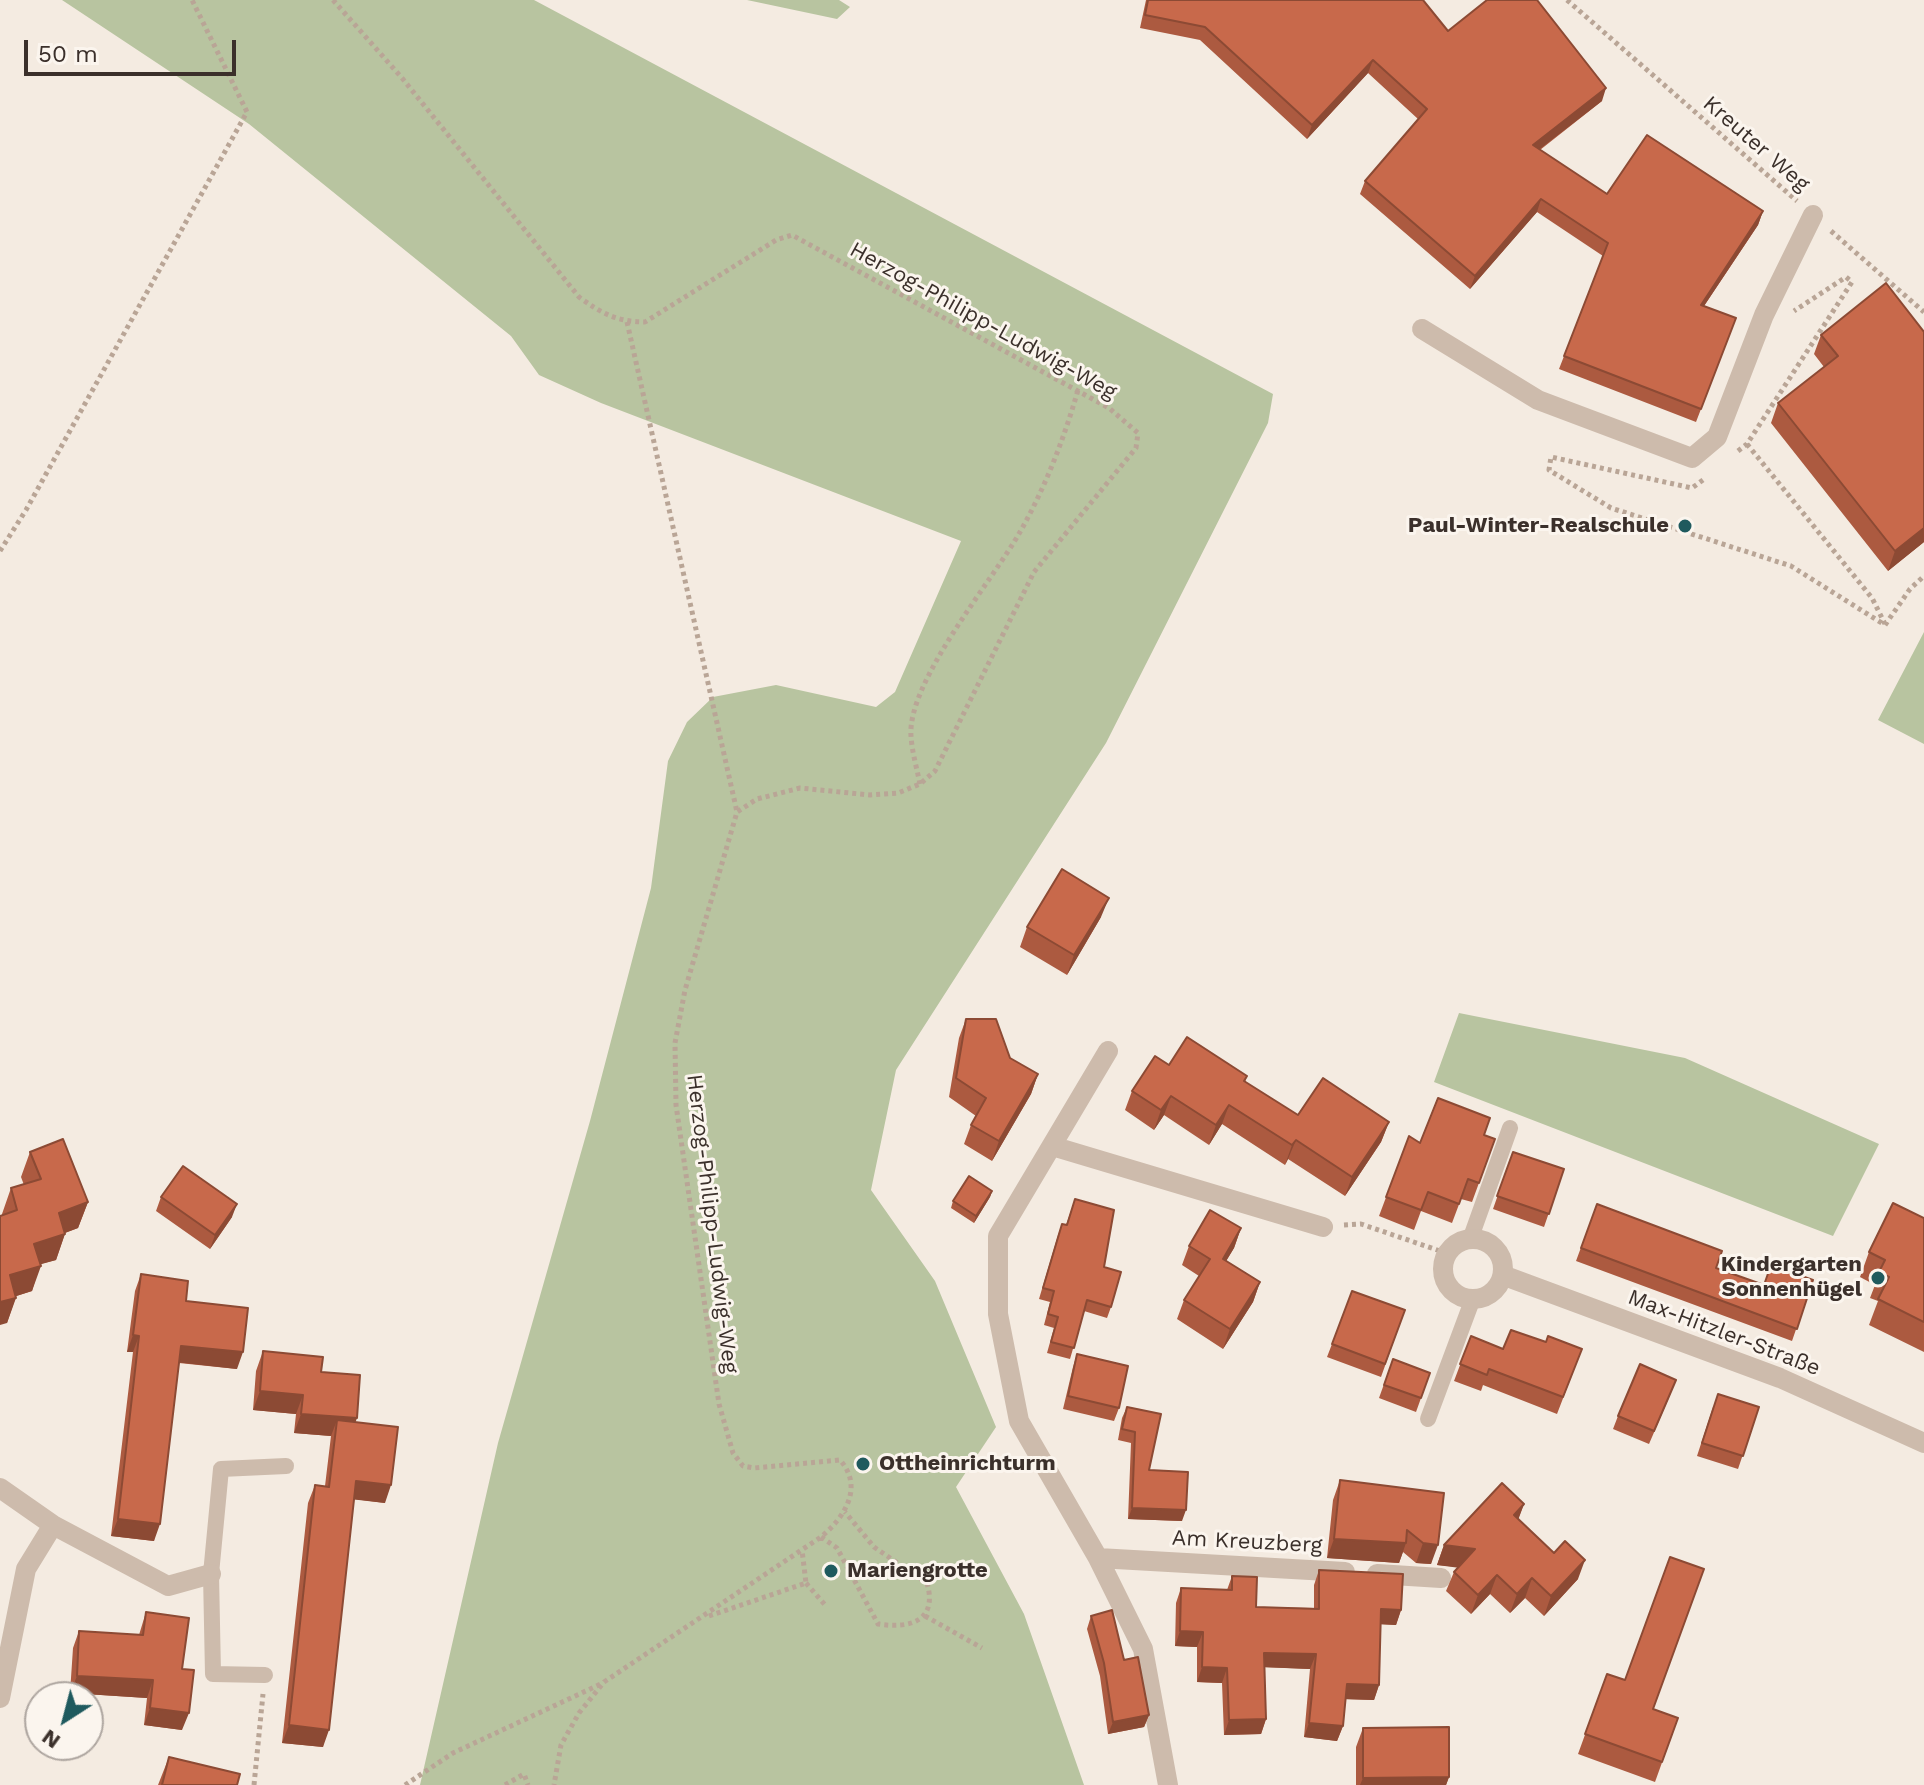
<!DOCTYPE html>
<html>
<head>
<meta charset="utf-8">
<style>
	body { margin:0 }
	#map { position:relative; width:1924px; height:1785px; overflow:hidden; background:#f4ebe1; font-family:"Work Sans",sans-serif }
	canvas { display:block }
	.north { position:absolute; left:24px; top:1681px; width:80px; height:80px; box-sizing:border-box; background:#fbf5ee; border:2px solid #aea6a0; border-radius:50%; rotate:216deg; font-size:22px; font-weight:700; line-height:32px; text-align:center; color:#3b302b }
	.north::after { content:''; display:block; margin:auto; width:28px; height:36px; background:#1f5a5e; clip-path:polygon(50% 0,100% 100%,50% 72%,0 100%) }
	.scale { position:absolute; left:24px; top:40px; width:212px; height:36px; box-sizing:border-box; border:4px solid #3b302b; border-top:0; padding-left:10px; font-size:24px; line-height:28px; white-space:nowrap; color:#3b302b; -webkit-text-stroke:6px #fbf5ee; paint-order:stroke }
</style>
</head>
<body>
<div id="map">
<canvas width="1924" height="1785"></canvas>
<div class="north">N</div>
<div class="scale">50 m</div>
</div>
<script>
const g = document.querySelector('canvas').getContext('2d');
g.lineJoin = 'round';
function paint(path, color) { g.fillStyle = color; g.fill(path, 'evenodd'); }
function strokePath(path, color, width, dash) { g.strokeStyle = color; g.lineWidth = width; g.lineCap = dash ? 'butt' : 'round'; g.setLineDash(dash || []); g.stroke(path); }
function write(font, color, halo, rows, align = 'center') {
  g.font = font + ' "Work Sans",sans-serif'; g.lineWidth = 6; g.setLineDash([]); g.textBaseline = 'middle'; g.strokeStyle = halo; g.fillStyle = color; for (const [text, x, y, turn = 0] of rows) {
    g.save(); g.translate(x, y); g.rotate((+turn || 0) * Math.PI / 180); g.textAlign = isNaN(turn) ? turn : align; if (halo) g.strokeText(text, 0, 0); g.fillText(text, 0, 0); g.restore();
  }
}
paint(new Path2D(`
	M62 0H534L1273 394 1268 423 1106 743 896 1070 871 1190 935 1281 996 1427 956 1487 1024 1614 1084 1785H420L498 1443 590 1121 651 888 668 761 687 722 713 697 776 685 876 707 895 692 961 541 601 403 539 375 511 336 249 124Z
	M747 0H839L850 7 837 19Z
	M1924 632V744L1878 720Z
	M1459 1013 1685 1058 1879 1144 1833 1236 1434 1082Z`), '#b8c4a0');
strokePath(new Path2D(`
	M333 0 402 78 579 297C601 313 617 322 645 322L776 240 792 235 1109 408 1138 433 1136 448 1034 572 935 771 920 784 898 793 870 795 800 788 757 799 737 812 685 990 675 1043 676 1105 719 1404 733 1453 743 1466 754 1468 840 1460C864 1487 845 1517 821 1537L604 1682 579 1713 561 1745 554 1785
	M1567 0 1797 201
	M1831 231 1924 312
	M627 322 737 812
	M1747 444 1872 598 1885 624
	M1738 451 1747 444 1852 282 1846 277 1794 311
	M1703 480 1692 488 1551 457 1549 470 1611 508 1791 566 1885 625
	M0 551 26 510 247 112 192 0
	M1885 625 1910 589 1924 576
	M920 784C917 769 912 752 911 736 907 682 993 580 1020 532 1045 488 1064 439 1078 390
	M1344 1225 1361 1224 1446 1253
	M821 1537 837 1548 878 1624C910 1629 938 1621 927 1583L874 1547 845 1512
	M806 1583 826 1606
	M709 1616 806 1583 802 1550
	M925 1616 982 1648
	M254 1785 263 1694
	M405 1785 453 1753 603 1683
	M505 1785 524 1774 528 1785`), '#b9a596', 5, [4, 4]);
strokePath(new Path2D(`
	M1471 1237 1510 1128
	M1428 1419 1472 1301
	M265 1675 213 1674 211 1574 221 1469 286 1466`), '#cdbbac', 16);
strokePath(new Path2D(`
	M1422 329 1538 400 1692 458 1717 437 1764 315 1813 215`), '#cdbbac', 20);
strokePath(new Path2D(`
	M1108 1051 998 1236V1314L1019 1421 1098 1558 1143 1649 1168 1785
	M1052 1146 1323 1227
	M1443 1269a30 30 0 1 1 60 0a30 30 0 1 1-60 0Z
	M1505 1276 1780 1378 1924 1443
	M0 1488 53 1525 168 1586 211 1574
	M1098 1558 1345 1572
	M1377 1574 1441 1578
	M0 1698 26 1569 53 1525`), '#cdbbac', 20);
paint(new Path2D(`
	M1146 0H1423L1448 31 1602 101 1540 150 1607 194 1763 211 1758 225 1704 306 1736 318 1696 422 1559 369 1603 256 1537 212 1470 289 1360 194 1365 181 1418 119 1368 73 1307 139 1200 40 1140 28Z
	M1924 332V542L1888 571 1771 423 1778 403 1824 367 1814 354 1821 335Z
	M1101 917 1067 975 1020 947 1027 927Z
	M966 1019 1010 1058 1038 1074 1031 1094 992 1161 964 1144 971 1125 976 1116 949 1097 959 1038Z
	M1169 1065 1247 1076 1245 1082 1298 1115 1389 1122 1381 1142 1345 1196 1288 1159 1285 1165 1222 1124 1209 1145 1164 1115 1154 1130 1125 1110 1132 1091Z
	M1484 1135 1495 1139 1472 1202 1461 1199 1452 1223 1421 1211 1414 1230 1379 1216 1409 1136 1420 1143Z
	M30 1152 88 1202 78 1228 65 1233 56 1260 40 1264 32 1291 16 1296 7 1323 2 1214 11 1188 24 1185 21 1177Z
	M1513 1152 1564 1169 1544 1227 1493 1209Z
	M992 1191 990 1197 974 1223 951 1208 953 1201Z
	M161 1197 232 1217 210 1249 156 1211Z
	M1075 1199 1104 1267 1111 1307 1107 1318 1084 1311 1070 1359 1047 1353 1054 1328 1044 1325 1050 1302 1039 1299 1058 1235 1062 1224 1066 1225Z
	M1597 1204 1716 1268 1764 1285 1813 1280 1792 1341 1576 1261Z
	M1924 1218V1352L1869 1325 1878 1301 1870 1298 1875 1285 1860 1277 1869 1252Z
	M1241 1228 1234 1248 1226 1261 1260 1282 1253 1302 1223 1349 1177 1319 1184 1300 1199 1276 1182 1265 1189 1246Z
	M141 1274 186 1301 237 1369 179 1363 154 1541 111 1536 133 1352H127L135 1291Z
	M1405 1310 1381 1377 1327 1357 1332 1344Z
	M1471 1336 1503 1349H1582L1557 1414 1483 1385 1481 1391 1454 1381Z
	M263 1351 321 1372 355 1422 385 1503 354 1499 323 1747 282 1743 308 1503 315 1485 325 1486 331 1436 294 1433 296 1414 253 1410 256 1371Z
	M1077 1354 1119 1408 1114 1421 1063 1409 1073 1367Z
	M1393 1359 1430 1373 1416 1412 1379 1398Z
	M1671 1393 1649 1444 1613 1429 1618 1416Z
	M1127 1407 1149 1470 1182 1521 1128 1519 1131 1443 1118 1440 1122 1418Z
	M1713 1407H1759L1738 1469 1697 1456Z
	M1340 1480 1444 1493 1431 1564 1416 1563 1403 1552 1399 1563 1327 1558 1333 1500Z
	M1524 1504 1518 1519 1578 1579 1544 1616 1525 1598 1510 1613 1490 1594 1471 1614 1446 1591 1454 1572 1458 1567 1437 1565 1444 1545Z
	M1319 1570 1401 1610 1396 1625 1380 1624 1379 1685 1374 1700 1345 1699 1343 1726 1337 1741 1304 1737 1310 1669 1264 1667 1266 1719 1261 1734 1224 1735 1222 1683 1197 1682V1647L1175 1646 1176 1603 1181 1588 1227 1590 1232 1576 1256 1607 1314 1608V1585Z
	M146 1612 182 1669V1730L144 1725 147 1698 70 1693 73 1648 79 1631 139 1635Z
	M1091 1616 1124 1660 1149 1715 1144 1727 1108 1734 1100 1676 1087 1629Z
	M1607 1674 1625 1680 1653 1709 1678 1718 1655 1782 1578 1754Z
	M1363 1728 1449 1777 1446 1785H1356V1747Z
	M169 1757 237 1785H158Z`), '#ac5a40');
paint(new Path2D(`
	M1373 60 1368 73 1307 139 1312 125Z
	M1606 88 1602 101 1528 158 1533 145Z
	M1541 199 1537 212 1470 289 1475 276Z
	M1763 211 1758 225 1696 318 1701 305Z
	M1924 528V542L1888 571 1895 551Z
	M1109 898 1101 917 1067 975 1074 955Z
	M1038 1074 1031 1094 992 1161 999 1141Z
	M1171 1096 1164 1115 1154 1130 1161 1110Z
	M1229 1105 1222 1124 1209 1145 1216 1125Z
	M1389 1122 1381 1142 1345 1196 1352 1177Z
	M1296 1140 1288 1159 1285 1165 1292 1145Z
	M992 1191 990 1197 974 1223 976 1216Z
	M88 1202 78 1228 51 1238 65 1234 56 1260 24 1269 34 1244 59 1213Z
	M237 1204 232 1217 210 1249 215 1235Z
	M1241 1228 1234 1248 1216 1278 1223 1259Z
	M41 1266 32 1291 1 1301 10 1275Z
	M1260 1282 1253 1302 1223 1349 1230 1329Z
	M16 1298 7 1323 0 1325V1302Z
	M133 1335 139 1336 133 1352H127Z
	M181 1346 243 1352 237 1369 175 1362Z
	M260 1391 303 1395 296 1414 253 1410Z
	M301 1414 357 1418 350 1438 337 1420 331 1436 294 1433Z
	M356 1481 391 1485 385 1503 350 1499Z
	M1524 1504 1517 1523 1514 1515Z
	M1132 1508 1186 1510 1182 1521 1128 1519Z
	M118 1519 160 1524 154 1541 111 1536Z
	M1334 1539 1406 1543 1399 1563 1327 1558Z
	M1423 1543 1438 1545 1431 1564 1416 1563Z
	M1444 1545 1475 1549 1468 1569 1437 1565Z
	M1585 1560 1578 1579 1544 1616 1551 1596Z
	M1497 1575 1490 1594 1471 1614 1478 1595Z
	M1532 1578 1525 1598 1510 1613 1517 1594Z
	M1381 1609 1401 1610 1396 1625 1375 1624Z
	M1180 1631 1203 1632 1197 1647 1175 1646Z
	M1264 1653 1316 1654 1310 1669 1259 1667Z
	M1202 1667 1227 1668 1222 1683 1197 1682Z
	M77 1676 153 1680 147 1698 70 1693Z
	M1347 1684 1379 1685 1374 1700 1341 1699Z
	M150 1708 189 1713 182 1730 144 1725Z
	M1149 1715 1144 1727 1108 1734 1113 1722Z
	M1266 1719 1261 1734 1224 1735 1229 1720Z
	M1309 1723 1343 1726 1337 1741 1304 1737Z
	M289 1725 329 1730 323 1747 282 1743Z
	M1449 1777 1446 1785H1360L1363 1778Z`), '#8c4a34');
const building = new Path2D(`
	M1148 0H1423L1448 31 1487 0H1537L1606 88 1533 145 1607 194 1647 135 1763 211 1701 305 1736 318 1701 409 1564 356 1608 243 1541 199 1475 276 1365 181 1427 109 1373 60 1312 125 1205 27 1145 15Z
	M1886 283 1924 332V528L1895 551 1778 403 1838 356 1821 335Z
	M1062 869 1109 898 1074 955 1027 927Z
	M966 1019H996L1010 1058 1038 1074 999 1141 971 1125 986 1098 956 1078Z
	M1187 1037 1247 1076 1244 1081 1298 1115 1323 1078 1389 1122 1352 1177 1296 1140 1292 1145 1229 1105 1216 1125 1171 1096 1161 1110 1132 1091 1155 1056 1169 1065Z
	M1438 1098 1490 1118 1484 1135 1495 1139 1479 1183 1468 1179 1459 1204 1428 1192 1421 1210 1386 1197 1409 1136 1420 1143Z
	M63 1139 88 1202 59 1213 65 1234 34 1244 41 1266 10 1275 16 1298 0 1302V1216L17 1210 11 1188 41 1179 30 1152Z
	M1513 1152 1564 1169 1549 1214 1497 1196Z
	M183 1166 237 1204 215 1235 161 1197Z
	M969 1176 992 1191 976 1216 953 1201Z
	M1075 1199 1114 1210 1104 1267 1121 1272 1111 1307 1087 1300 1074 1348 1051 1342 1058 1317 1048 1314 1054 1291 1043 1288 1062 1224 1067 1225Z
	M1893 1203 1924 1218V1322L1878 1299 1889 1277 1879 1272 1885 1260 1869 1252Z
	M1597 1204 1722 1251 1716 1268 1764 1285 1771 1265 1813 1280 1797 1329 1581 1248Z
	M1210 1210 1241 1228 1223 1259 1260 1282 1230 1329 1184 1300 1210 1259 1189 1246Z
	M141 1274 188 1281 186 1301 248 1308 243 1352 181 1346 160 1524 118 1519 139 1336 133 1335Z
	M1352 1291 1405 1310 1385 1364 1332 1344Z
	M1511 1330 1546 1342 1548 1336 1582 1349 1563 1397 1489 1369 1487 1375 1460 1364 1471 1336 1503 1349Z
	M263 1351 323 1357 321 1372 360 1375 357 1418 301 1414 303 1395 260 1391Z
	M1077 1354 1128 1366 1119 1408 1068 1396Z
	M1393 1359 1430 1373 1421 1398 1384 1385Z
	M1640 1364 1676 1380 1654 1431 1618 1416Z
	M1718 1394 1759 1407 1743 1456 1702 1443Z
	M1127 1407 1161 1414 1149 1470 1188 1472 1186 1510 1132 1508 1135 1432 1122 1429Z
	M337 1420 398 1427 391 1485 356 1481 329 1730 289 1725 315 1485 329 1487Z
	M1340 1480 1444 1493 1438 1545 1423 1543 1407 1530 1406 1543 1334 1539Z
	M1502 1483 1524 1504 1514 1515 1554 1553 1565 1541 1585 1560 1551 1596 1532 1578 1517 1594 1497 1575 1478 1595 1454 1572 1475 1549 1444 1545Z
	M1670 1557 1704 1569 1653 1709 1678 1718 1662 1762 1585 1734 1607 1674 1625 1680Z
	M1319 1570 1403 1574 1401 1610 1381 1609 1379 1685 1347 1684 1343 1726 1309 1723 1316 1654 1264 1653 1266 1719 1229 1720 1227 1668 1202 1667 1203 1632 1180 1631 1181 1588 1232 1590V1576L1257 1577 1256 1607 1319 1609Z
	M1112 1610 1124 1660 1138 1657 1149 1715 1113 1722 1104 1663 1091 1616Z
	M146 1612 189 1618 182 1669 194 1670 189 1713 150 1708 153 1680 77 1676 79 1631 143 1635Z
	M1449 1727V1777L1363 1778V1728Z
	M169 1757 240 1774 237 1785H162Z`);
paint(building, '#c8694b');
strokePath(building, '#8c4a34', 2);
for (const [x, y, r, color] of [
	[1685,526,8,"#1f5a5e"],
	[1878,1278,8,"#1f5a5e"],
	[863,1464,8,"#1f5a5e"],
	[831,1571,8,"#1f5a5e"]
]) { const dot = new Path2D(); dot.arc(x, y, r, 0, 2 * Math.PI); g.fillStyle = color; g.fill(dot); strokePath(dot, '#fbf5ee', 3); }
write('22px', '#3b302b', '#fbf5ee', [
	["Kreuter Weg",1756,144,41],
	["Herzog-Philipp-Ludwig-Weg",983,321,29],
	["Herzog-Philipp-Ludwig-Weg",712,1224,83],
	["Max-Hitzler-Straße",1724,1333,21],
	["Am Kreuzberg",1247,1542,3]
]);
write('bold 22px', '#3b302b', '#fbf5ee', [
	["Paul-Winter-Realschule",1669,526],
	["Kindergarten",1862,1265],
	["Sonnenhügel",1862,1290],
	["Ottheinrichturm",879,1464,"left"],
	["Mariengrotte",847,1571,"left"]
], 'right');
</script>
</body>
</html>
